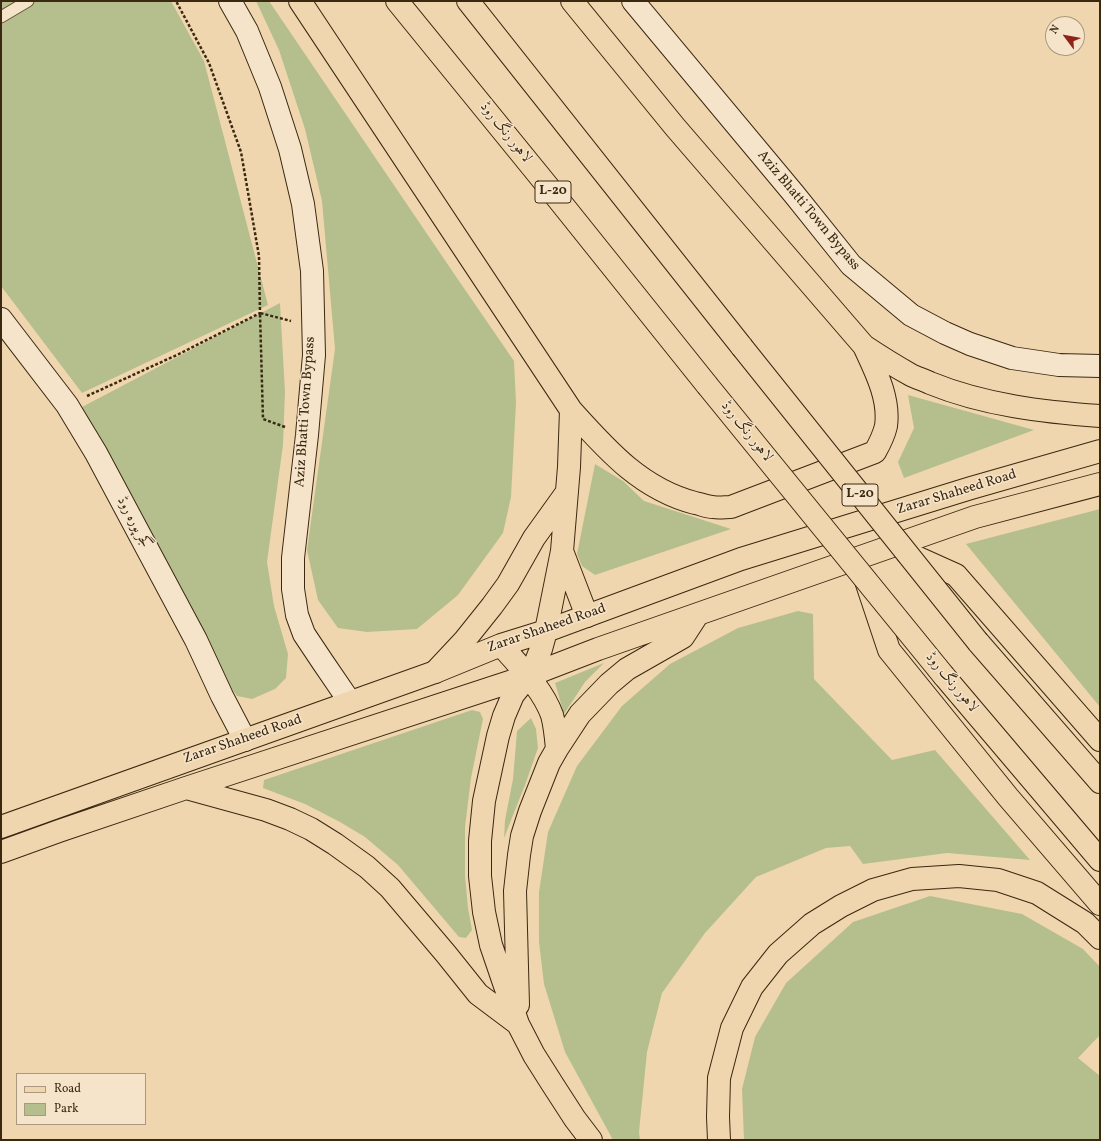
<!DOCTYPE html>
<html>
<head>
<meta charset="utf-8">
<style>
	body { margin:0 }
	#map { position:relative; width:1101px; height:1141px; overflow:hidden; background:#f0d6ae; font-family:Vollkorn,serif }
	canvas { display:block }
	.frame { position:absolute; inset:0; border:2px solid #3a2811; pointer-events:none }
	.legend { position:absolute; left:16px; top:1073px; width:130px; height:52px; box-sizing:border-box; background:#f5e4ca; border:1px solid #aa9980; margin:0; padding:5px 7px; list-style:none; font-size:12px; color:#3a2811 }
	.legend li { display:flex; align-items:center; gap:8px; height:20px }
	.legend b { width:20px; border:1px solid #aa9980 }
	.north { position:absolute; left:1045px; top:16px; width:40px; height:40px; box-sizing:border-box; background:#f5e4ca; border:1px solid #aa9980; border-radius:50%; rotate:302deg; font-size:11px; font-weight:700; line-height:16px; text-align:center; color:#3a2811 }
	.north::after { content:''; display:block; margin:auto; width:14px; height:18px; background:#8f2418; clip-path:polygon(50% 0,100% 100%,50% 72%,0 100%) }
</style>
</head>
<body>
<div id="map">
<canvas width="1101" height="1141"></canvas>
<div class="frame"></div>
<ul class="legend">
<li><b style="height:5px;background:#f0d6ae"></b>Road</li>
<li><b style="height:11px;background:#b5bf8e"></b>Park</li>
</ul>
<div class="north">N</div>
</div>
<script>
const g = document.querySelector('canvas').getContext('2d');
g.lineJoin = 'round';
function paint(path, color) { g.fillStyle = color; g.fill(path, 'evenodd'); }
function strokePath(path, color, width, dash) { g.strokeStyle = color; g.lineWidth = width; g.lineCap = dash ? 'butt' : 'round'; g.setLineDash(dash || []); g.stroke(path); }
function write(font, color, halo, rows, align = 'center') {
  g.font = font + ' Vollkorn,Amiri,serif'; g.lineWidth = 3; g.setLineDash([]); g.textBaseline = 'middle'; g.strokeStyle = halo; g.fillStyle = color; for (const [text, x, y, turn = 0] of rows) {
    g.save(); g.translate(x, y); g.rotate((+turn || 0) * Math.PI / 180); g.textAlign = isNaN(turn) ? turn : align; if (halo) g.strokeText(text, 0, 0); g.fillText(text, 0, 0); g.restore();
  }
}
paint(new Path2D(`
	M1 1H171L204 61 268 305 82 393 1 286Z
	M256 1H269L457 278 514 361 516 403 511 497 503 533 458 595 417 629 367 632 338 628 318 600 307 550 335 349 322 201 305 129 279 50Z
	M280 303 285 392 283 445 267 562 274 606 288 654 286 678 275 689 252 699 237 696 231 688 207 638 82 407Z
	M908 395 1034 430 904 478 898 462 914 428Z
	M595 464 623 481 644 501 731 529 595 575 582 566 577 554Z
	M1100 509V707L966 544Z
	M798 611 813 614 814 679 892 760 935 750 1030 860 947 853 863 864 850 846 826 848 756 877 705 933 662 993 647 1052 639 1132 640 1140H613L565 1052 544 984 539 942V892L548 832 577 766 622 706 670 664 738 628Z
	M604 663 585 682 564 714 555 683Z
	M472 710 480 712 483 719 471 778 465 827V876L468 908 472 930 466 938 459 937 398 865 365 837 340 822 305 804 263 788 264 780Z
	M531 718 536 729 538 748 525 785 504 838 505 820 513 779 517 731Z
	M930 896 1022 914 1083 949 1100 967V1035L1078 1058 1100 1076V1140H744L742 1089 755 1037 786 983 853 922Z`), '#b5bf8e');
const lane = new Path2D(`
	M1 17 28 1`);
const secondary = new Path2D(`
	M230 1 247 31 270 87 290 149 303 204 312 271 314 355 307 435 293 558V589L297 615 304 634 322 661 350 702
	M633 1 794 194 851 265 911 315 945 333 970 344 1012 358 1059 365 1100 366
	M1 319 67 405 96 453 196 640 222 696 245 740`);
const primary = new Path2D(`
	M546 631 541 649 535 664 528 676 513 695 504 716 498 736 484 801 480 841V876L484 912 491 945 518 1024 534 1055 553 1085 575 1119 591 1140
	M501 645C519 666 542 688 552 715 555 726 556 738 557 749
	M186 788 266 810 290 819 311 829 335 844 367 867 390 888 446 954 478 994 518 1024
	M1 827 435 672 501 645 546 631 741 559 971 488 1100 451
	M1 852 59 831 186 788 528 676 598 649 975 517 1100 484
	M518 1005 515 891 519 855 522 836 530 811 549 763 557 749 580 714 609 684 627 669 683 637 698 614`);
const highway = new Path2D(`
	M300 1 571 410C607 450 641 489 695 503 701 504 707 507 713 507 719 508 725 507 731 507L875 452C880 443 884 435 886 426 890 398 875 370 864 346L675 127 572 1
	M397 1 546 184 707 385
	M468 1 742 347
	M864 346C879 356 895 366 911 375 917 378 924 380 930 383 984 405 1043 412 1100 416
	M562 551 587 616
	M907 553 956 575 1100 740
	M866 581 889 650 1008 797 1100 904
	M546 631 562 551 569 467 571 410
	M978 642 1100 782
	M435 672 464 641 492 606 508 584 534 538 567 492
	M944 676 1100 860
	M719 1140 718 1117 719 1078 732 1028 752 987 778 954 812 924 841 906 873 890 912 879 959 876 998 880 1037 893 1085 923 1100 938`);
strokePath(lane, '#685438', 13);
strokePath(secondary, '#3a2811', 24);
strokePath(primary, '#3a2811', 24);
strokePath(highway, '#3a2811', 24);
strokePath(new Path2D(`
	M87 396 179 354 260 313 259 256 241 152 209 63 176 1
	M285 427 263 419 260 313 291 321`), '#3a2811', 2.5, [3, 2]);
strokePath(lane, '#f5e4ca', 11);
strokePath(secondary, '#f5e4ca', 22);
strokePath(primary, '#f0d6ae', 22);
strokePath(highway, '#f0d6ae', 22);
const highwayBridge = new Path2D(`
	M742 347 978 642
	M707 385 944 676`);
strokePath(highwayBridge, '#3a2811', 24, []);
strokePath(highwayBridge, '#f0d6ae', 22);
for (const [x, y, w] of [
	[553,192,36],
	[860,495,36]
]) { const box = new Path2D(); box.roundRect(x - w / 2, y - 11, w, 22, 3); g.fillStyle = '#f5e4ca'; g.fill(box); strokePath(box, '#3a2811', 1); }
write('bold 13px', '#3a2811', null, [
	["L-20",553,192],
	["L-20",860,495]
]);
write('14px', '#3a2811', '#f5e4ca', [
	["لاہور رنگ روڈ",505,133,51],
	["Aziz Bhatti Town Bypass",808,211,50],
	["Aziz Bhatti Town Bypass",306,412,-86],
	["لاہور رنگ روڈ",746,432,51],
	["Zarar Shaheed Road",957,493,-17],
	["گجر پورہ روڈ",133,523,62],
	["Zarar Shaheed Road",547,629,-19],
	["لاہور رنگ روڈ",951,683,50],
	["Zarar Shaheed Road",243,740,-19]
]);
</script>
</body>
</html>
